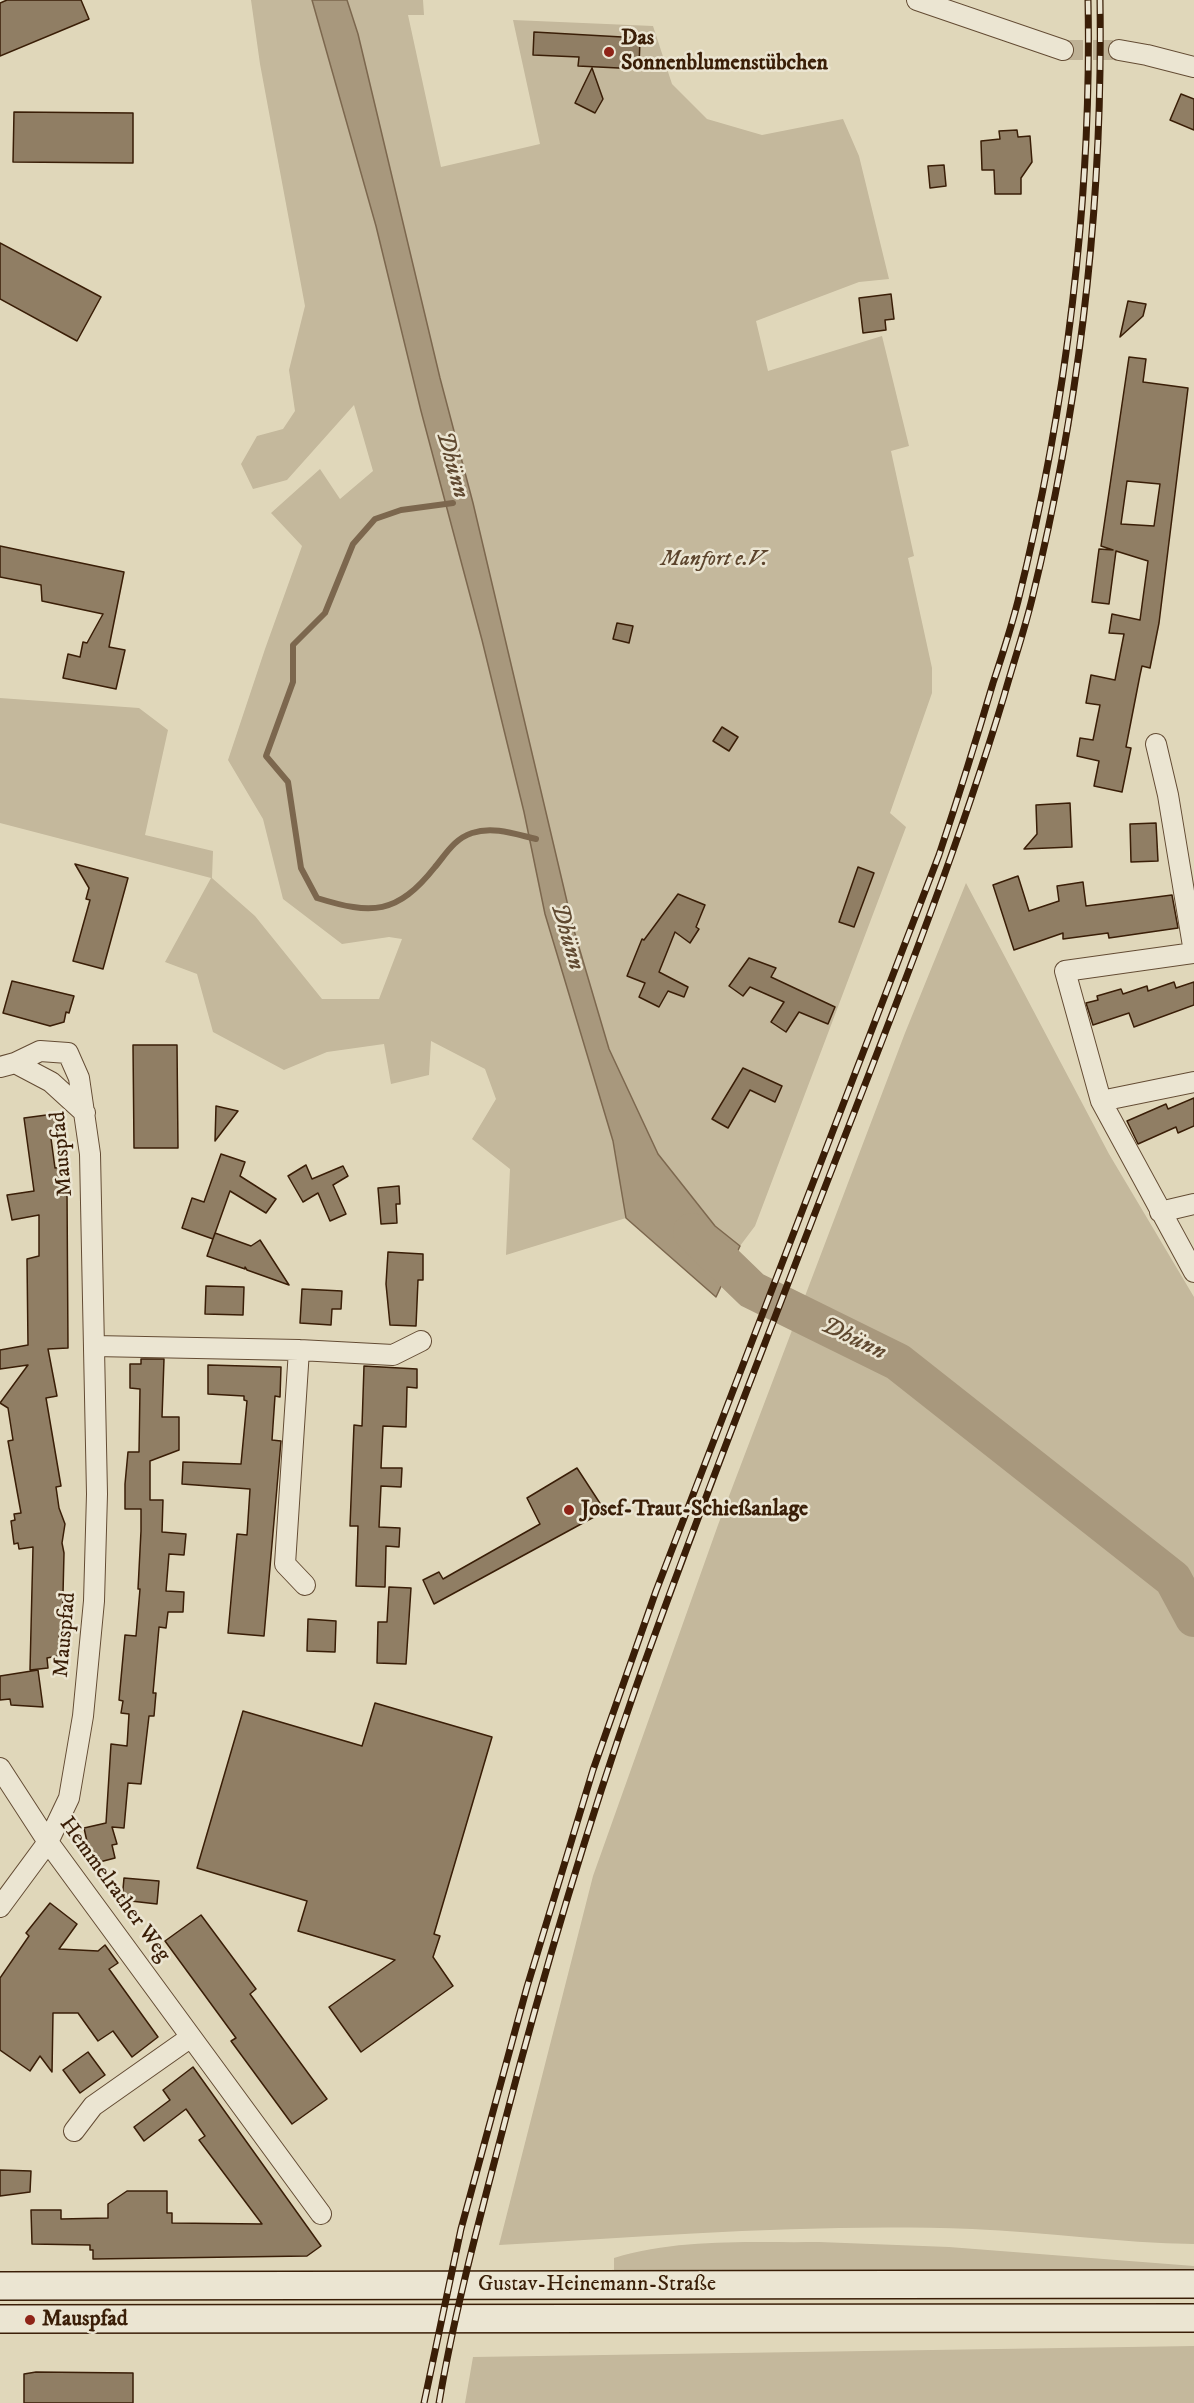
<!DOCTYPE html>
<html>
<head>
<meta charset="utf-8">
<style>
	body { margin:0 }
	canvas { display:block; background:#e0d7ba }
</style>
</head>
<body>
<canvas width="1194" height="2403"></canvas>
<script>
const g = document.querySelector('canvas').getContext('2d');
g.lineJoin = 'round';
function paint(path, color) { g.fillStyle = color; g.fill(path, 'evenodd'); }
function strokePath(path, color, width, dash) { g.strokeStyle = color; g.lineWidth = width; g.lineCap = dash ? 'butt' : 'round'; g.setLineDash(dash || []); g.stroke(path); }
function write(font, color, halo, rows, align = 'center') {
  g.font = font + ' "IM FELL DW Pica",serif'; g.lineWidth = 5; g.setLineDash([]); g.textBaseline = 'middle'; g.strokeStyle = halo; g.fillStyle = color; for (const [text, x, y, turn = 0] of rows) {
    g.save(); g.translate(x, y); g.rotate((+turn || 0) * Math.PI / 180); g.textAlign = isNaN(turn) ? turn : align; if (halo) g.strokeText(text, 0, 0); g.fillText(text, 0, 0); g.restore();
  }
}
paint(new Path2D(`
	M251 0H312L376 226 421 411 482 640 524 812 545 914 613 1141 626 1218 506 1255 510 1169 472 1139 496 1099 485 1069 431 1041 429 1075 391 1084 384 1044 327 1052 284 1070 213 1032 197 974 165 962 211 878 0 823V698L139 708 168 730 145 835 213 851 212 878 255 916 322 999H379L402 939 389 937 342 944 283 899 263 819 228 760 265 649 302 546 271 513 320 469 340 499 373 471 354 405 287 480 253 489 241 464 257 436 283 429 295 411 289 370 305 306 260 64Z
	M347 0H423L424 15H408L441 167 540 144 513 20 653 26 672 84 707 119 762 135 843 119 859 156 889 279 859 282 756 321 768 371 882 336 909 446 891 451 914 556 908 558 932 668V693L890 813 906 827 755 1226 740 1246 715 1226 658 1154 609 1049 573 927 473 503 440 378 371 88Z
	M966 883 1109 1154 1194 1297V2244C1119 2243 1046 2232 972 2229 814 2223 656 2236 499 2245L593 1876 718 1525 905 1033Z
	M819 2242 949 2247 1194 2266V2272L614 2271V2258C680 2238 751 2243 819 2242Z
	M1194 2346V2403H465L473 2357Z`), '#c4b89c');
const water = new Path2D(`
	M312 0H347L358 34 440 378 473 503 573 927 609 1049 658 1154 715 1226 740 1246 716 1297 626 1218 613 1141 545 914 524 812 482 640 421 411 376 226Z`);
paint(water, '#a8987d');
strokePath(water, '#7c674e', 1.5);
strokePath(new Path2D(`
	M453 503 401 510 375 519 353 544 325 613 293 645V682L266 756 288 782 301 868 317 898C372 915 397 915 435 867 446 854 454 839 472 833 493 826 515 834 536 839`), '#7c674e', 6);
strokePath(new Path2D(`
	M692 1232 752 1290 898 1362 1173 1579 1194 1618`), '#a8987d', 38);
const building = new Path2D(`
	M7 0H81L89 19 0 56V3Z
	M534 32 640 38 639 69 578 66 579 57 533 55Z
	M592 68 603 99 595 113 575 103Z
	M1181 94 1194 99V130L1170 120Z
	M14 112 133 113V163L13 162Z
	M1017 130 1018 137 1030 136 1032 162 1021 178V194H995L994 170H982L981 141 1000 139 999 131Z
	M944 165 946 186 930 188 928 166Z
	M0 243 101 297 77 341 0 299Z
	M891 294 894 319 885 320 886 330 863 333 859 298Z
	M1128 301 1146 304 1143 316 1120 337Z
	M1129 357 1146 359 1143 382 1188 388 1159 623 1150 668 1142 666 1140 675 1126 747 1131 748 1122 792 1094 786 1099 761 1077 756 1080 738 1093 740 1100 705 1086 703 1091 675 1115 680 1124 634 1109 633 1112 614 1140 620 1148 561 1116 551 1109 604 1092 602 1099 549 1113 550 1101 546ZM1127 481 1160 484 1154 526 1121 524Z
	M0 546 124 572 109 647 125 650 116 689 63 678 68 654 80 657 83 642 87 643 103 614 42 601 41 585 0 577Z
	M617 623 633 626 629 643 613 639Z
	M722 727 738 737 729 751 713 741Z
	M1070 803 1072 847 1024 849 1037 834 1036 805Z
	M1156 823 1158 861 1131 862 1130 824Z
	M75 864 128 878 103 969 73 961 90 900 86 899 89 888Z
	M858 867 874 873 854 927 839 922Z
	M1018 876 1029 911 1059 901 1057 886 1083 882 1086 906 1172 895 1178 928 1109 938 1108 933 1063 939V933L1014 950 993 885Z
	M678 894 705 905 696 927 699 929 690 943 675 932 659 972 688 987 684 997 668 991 659 1007 639 997 645 983 627 976 642 939 644 940Z
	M749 958 776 968 771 977 835 1007 828 1024 799 1012 786 1032 771 1022 784 1002 750 987 743 996 729 986Z
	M12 981 74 996 69 1013 66 1012 64 1022 50 1026 3 1013Z
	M1174 982 1176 988 1194 982V1005L1134 1027 1129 1013 1093 1025 1086 1003 1098 1000 1097 996 1121 989 1123 994 1147 986 1148 991Z
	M133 1045H177L178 1148H134Z
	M743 1068 782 1086 775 1102 750 1090 728 1128 712 1119Z
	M1194 1098V1126L1178 1133 1176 1127 1138 1144 1127 1121 1166 1104 1168 1109Z
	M216 1106 238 1111 215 1141Z
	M54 1114 57 1130 50 1131 55 1168 63 1167 67 1191 68 1348 48 1349 57 1396 46 1398 61 1486 56 1487 59 1508 65 1524 62 1543 64 1553 62 1635H59L62 1655 47 1658 48 1668 30 1670 33 1547 19 1549 18 1543 14 1544 11 1521 15 1520 14 1514 21 1513 8 1441 13 1440 8 1408 0 1403 28 1365 0 1369V1350L28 1345 27 1259 39 1256V1215L12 1220 7 1195 34 1191 24 1118Z
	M221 1154 245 1162 240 1176 276 1199 266 1213 230 1191 213 1239 182 1228 192 1198 204 1202Z
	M306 1165 312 1179 343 1166 348 1176 333 1185 346 1214 330 1221 318 1193 303 1202 288 1176Z
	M399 1186 400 1204H396L397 1223 381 1224 378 1188Z
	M215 1233 251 1246 260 1240 289 1285 247 1270 245 1267V1269L207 1256Z
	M388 1252 423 1254V1280H418L416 1326 390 1325 386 1284Z
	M206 1286 244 1287 243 1315 205 1314Z
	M302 1289 342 1291 341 1309H332L331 1325 300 1323Z
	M141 1359H164L162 1417H179V1450L150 1461V1500H163L162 1532 186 1534 184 1555 169 1554 166 1591 184 1592 183 1612H168L166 1628 159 1627 153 1693H156L154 1716H149L141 1784 128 1783 124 1828 112 1827 117 1844 112 1845 115 1858 92 1864 84 1828 106 1823 111 1744 127 1746 129 1714 121 1713 123 1701 119 1700 125 1635 136 1636 140 1589H138L141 1531V1509H125V1484L128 1452H139L140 1389 130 1388V1364H141Z
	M208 1365 281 1367 280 1397 275 1396 272 1440 281 1441 264 1636 228 1633 237 1534 247 1535 250 1489 182 1484 183 1462 241 1464 247 1401 244 1400V1396L208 1394Z
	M364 1366 417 1369V1388L407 1387 406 1427 383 1426 381 1468H402L401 1487 381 1486 379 1527 400 1528 399 1547 386 1546 385 1587 356 1586 358 1526H350L354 1425 362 1426Z
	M577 1468 605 1511 434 1604 423 1580 439 1572 443 1579 540 1524 527 1498Z
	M389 1587 411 1588 406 1664 377 1663 378 1622H387Z
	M308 1619 336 1621 335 1652 307 1651Z
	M38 1670 43 1707 11 1705 10 1699 0 1700V1676Z
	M375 1703 492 1737 434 1934 440 1936 433 1957 453 1986 361 2052 329 2007 395 1960 298 1931 307 1901 197 1868 243 1711 362 1746Z
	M124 1878 159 1881 157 1904 122 1900Z
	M50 1903 77 1924 59 1949 98 1951 105 1945 118 1963 109 1969 158 2037 132 2057 113 2031 98 2041 78 2013H53L52 2072 40 2056 30 2071 0 2050V1978L29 1936 26 1933Z
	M201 1915 256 1989 250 1994 327 2099 292 2124 231 2041 236 2038 165 1941Z
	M88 2052 105 2075 80 2093 63 2070Z
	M193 2067 321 2246 307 2256 93 2259V2250H90V2245L32 2244 31 2210H61V2219L108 2218V2204L127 2191H167V2213H172V2223L262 2224 199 2140 205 2136 186 2109 144 2141 134 2127 170 2100 163 2090Z
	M0 2170 31 2171 30 2192 0 2196Z
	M36 2372 133 2373V2403H24V2374Z`);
paint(building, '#907e64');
strokePath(building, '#3a1e07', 1.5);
strokePath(new Path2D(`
	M1063 50H1119`), '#bfb296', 20, [20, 10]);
const minor = new Path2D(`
	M917 0 1063 50
	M1119 50 1147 55 1194 67
	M1156 744 1168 795 1194 952
	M1194 953 1065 971 1101 1101 1194 1272
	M0 1067 15 1063 51 1082 85 1113
	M1101 1101 1194 1082
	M1160 1212 1194 1204
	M94 1346 299 1350 393 1355 421 1341
	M299 1350 285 1564 305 1585
	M0 1768 48 1842 321 2214
	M0 1907 48 1842 69 1798 83 1716 94 1601 97 1494 90 1154 79 1078 68 1053 40 1051 15 1063
	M74 2131 93 2106 191 2037`);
const secondary = new Path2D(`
	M0 2286 1194 2284
	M0 2319 1194 2318`);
strokePath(minor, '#644c34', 22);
strokePath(secondary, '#3a1e07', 30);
strokePath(minor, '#ebe5d2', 20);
strokePath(secondary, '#ebe5d2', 27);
const rail = new Path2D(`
	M424 2403 461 2229 527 1987 593 1770 656 1591 939 855C958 798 976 741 993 683 1002 656 1011 628 1018 601 1066 409 1092 197 1088 0
	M439 2403C455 2308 481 2214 505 2121 543 1975 586 1830 636 1687 689 1537 748 1388 805 1239 874 1059 948 881 1004 696 1013 664 1024 632 1032 599 1080 404 1103 201 1100 0`);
strokePath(rail, '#3a1e07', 7);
strokePath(rail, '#ebe5d2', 4.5, [14]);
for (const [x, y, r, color] of [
	[609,52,6,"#8f2418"],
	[569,1510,6,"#8f2418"],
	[30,2320,6,"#8f2418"]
]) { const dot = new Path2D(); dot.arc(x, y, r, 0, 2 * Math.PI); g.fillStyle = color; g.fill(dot); strokePath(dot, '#ebe5d2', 2); }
write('bold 22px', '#3a1e07', '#ebe5d2', [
	["Das",621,39],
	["Sonnenblumenstübchen",621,64],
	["Josef-Traut-Schießanlage",581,1510],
	["Mauspfad",42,2320]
], 'left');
write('italic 22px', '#5c442c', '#ebe5d2', [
	["Manfort e.V.",714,560]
]);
write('22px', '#3a1e07', '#ebe5d2', [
	["Mauspfad",63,1154,-95],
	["Mauspfad",66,1635,-85],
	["Hemmelrather Weg",114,1890,54],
	["Gustav-Heinemann-Straße",597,2285]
]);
write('italic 24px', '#604930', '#ebe5d2', [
	["Dhünn",451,465,75],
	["Dhünn",566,937,74],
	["Dhünn",853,1340,26]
]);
</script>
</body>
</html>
